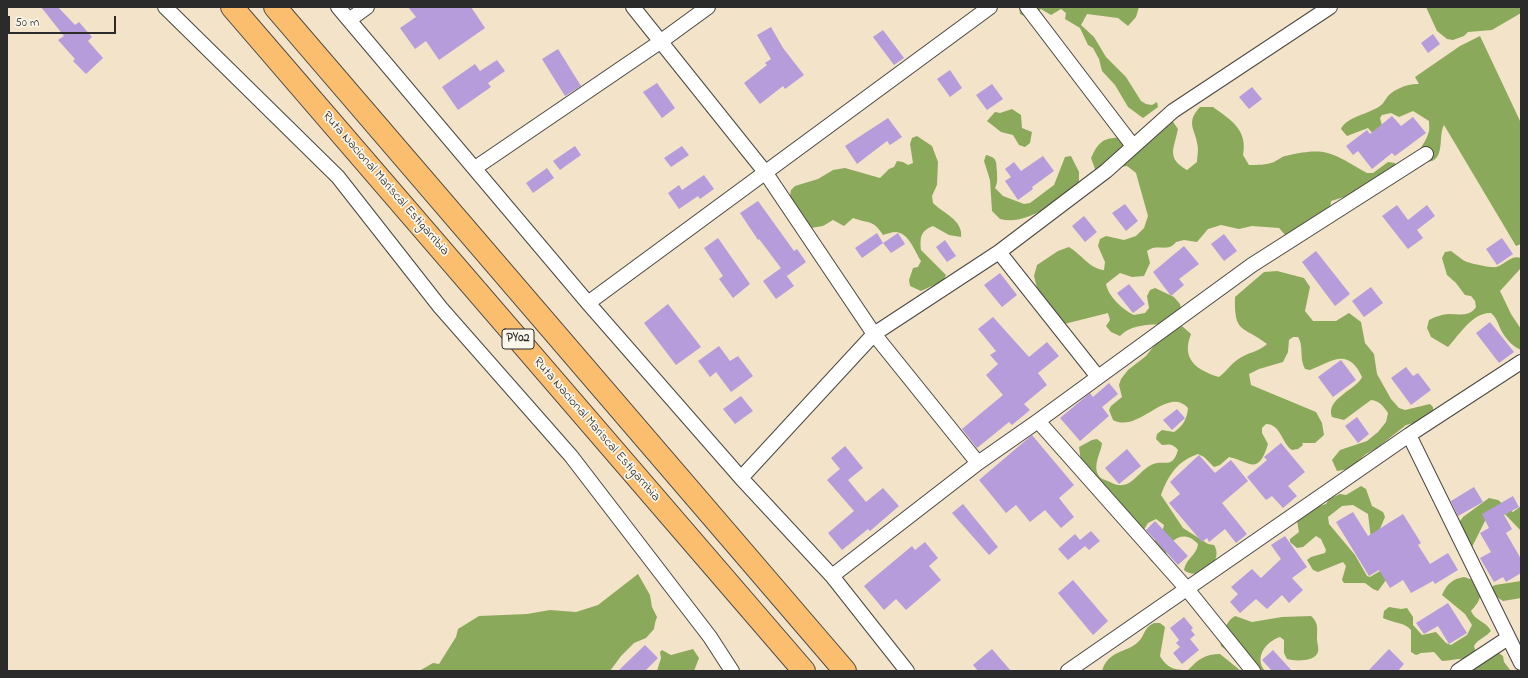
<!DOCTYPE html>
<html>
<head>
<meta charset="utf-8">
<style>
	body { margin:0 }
	#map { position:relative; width:1528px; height:678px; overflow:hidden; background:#f3e3c8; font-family:"Indie Flower",sans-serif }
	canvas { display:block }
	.frame { position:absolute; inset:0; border:8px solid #2b2b2b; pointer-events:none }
	.scale { position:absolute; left:8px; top:16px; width:108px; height:18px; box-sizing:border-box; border:2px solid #2b2b2b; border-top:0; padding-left:5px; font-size:12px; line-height:14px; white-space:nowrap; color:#2b2b2b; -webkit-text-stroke:3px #fbf7ec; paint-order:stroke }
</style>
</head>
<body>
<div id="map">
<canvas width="1528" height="678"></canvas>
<div class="frame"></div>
<div class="scale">50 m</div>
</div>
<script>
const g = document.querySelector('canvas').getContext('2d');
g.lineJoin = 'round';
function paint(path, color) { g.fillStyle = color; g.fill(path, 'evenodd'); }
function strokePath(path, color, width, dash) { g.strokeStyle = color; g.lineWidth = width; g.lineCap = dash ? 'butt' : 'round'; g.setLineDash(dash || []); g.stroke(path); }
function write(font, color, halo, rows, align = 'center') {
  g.font = font + ' "Indie Flower",sans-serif'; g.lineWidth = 3.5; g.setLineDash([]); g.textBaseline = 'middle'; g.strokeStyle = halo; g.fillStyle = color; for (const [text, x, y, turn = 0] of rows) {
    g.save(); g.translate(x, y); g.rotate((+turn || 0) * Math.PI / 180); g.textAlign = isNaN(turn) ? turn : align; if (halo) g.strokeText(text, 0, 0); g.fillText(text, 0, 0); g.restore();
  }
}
paint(new Path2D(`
	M1019 7H1139L1136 17 1128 26 1118 18 1087 14 1081 25 1094 37 1106 57 1126 77 1141 101 1146 104 1152 105 1157 102 1158 107 1143 118 1128 107 1115 85 1102 71 1099 59 1093 48 1088 45 1080 28 1065 19 1066 13 1061 9 1051 15 1041 9C1033 15 1029 19 1020 14Z
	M1426 7H1521V13L1492 30 1468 32 1464 36 1453 40 1447 39 1437 31Z
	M1480 36 1521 123V244L1516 246 1444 125C1437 137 1448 167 1420 161 1416 149 1425 145 1428 134 1430 131 1429 126 1429 121L1413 111 1399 117 1391 113 1382 115 1380 118 1384 133 1374 135 1368 128 1347 136 1341 129C1346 117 1369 114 1380 106 1383 104 1385 100 1388 96 1394 89 1409 83 1419 84L1415 77 1460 46Z
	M1200 107H1213C1231 120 1248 130 1243 155L1249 165C1258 165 1266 165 1274 162 1278 160 1281 157 1285 156 1328 146 1331 153 1367 173H1373L1388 162 1395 163 1396 170 1388 186 1372 197 1360 202 1344 197 1331 201 1330 208 1287 237 1279 228 1252 226 1239 229 1221 225 1208 229 1197 242 1184 240 1176 242C1168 253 1157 243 1147 251L1150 263 1144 276 1132 277 1120 273 1106 284C1108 296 1123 310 1134 315L1145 313 1149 308 1147 296 1150 290 1155 288 1174 297 1180 304 1181 309 1164 324C1148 325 1132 324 1120 336L1111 332 1106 326 1110 320 1108 313 1064 324 1037 288 1034 276 1037 265 1058 251 1069 247C1081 254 1090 269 1104 270L1105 262 1098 246 1100 239 1106 236 1124 240 1136 236 1144 228 1148 216 1136 173 1127 166 1115 168 1104 175 1095 169 1091 158C1102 133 1110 140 1131 136 1145 133 1159 125 1171 119L1178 129C1174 149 1166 158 1187 170L1197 162C1197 158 1198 153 1198 149 1197 130 1184 124 1200 107Z
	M1012 109 1021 115 1022 128 1032 132 1030 143 1025 147 1019 145 1013 135 1001 132 987 121 995 112 1000 113Z
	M917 136 932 146 938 162 937 185 932 196 933 203C943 213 963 220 961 237L949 235 933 226C920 231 920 238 921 250L946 275 943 281 921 291 910 286 909 280 913 268 918 267 921 261C915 252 909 233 896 232 891 232 887 234 883 235 873 219 869 224 853 218L844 226 833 220 823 226 811 228 792 202 790 196 791 190 795 186 818 179 833 170 845 168 880 178 889 169 894 167 897 161 903 162 908 165 913 163 910 144 912 138Z
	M986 155C998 158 996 162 997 172 997 179 998 182 995 188L1003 196 1024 204 1030 203 1054 185 1065 157 1071 156 1079 172V183C1057 200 1029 226 1000 219L992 211 990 180 984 161Z
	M1451 251C1455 254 1459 257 1463 260 1466 263 1491 268 1496 267 1504 265 1512 254 1521 258V268L1500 291 1511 314 1521 329V350C1513 347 1505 338 1501 330 1498 324 1497 318 1491 313 1473 312 1460 334 1448 347L1431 337 1427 328 1429 320C1434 317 1444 314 1449 314 1459 314 1470 317 1476 307L1475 301 1471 296 1465 295 1456 283 1447 275 1442 258 1445 252Z
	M1277 271 1304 278 1310 287 1305 311 1313 321H1336L1349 313 1361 322 1365 343 1374 354 1377 374 1391 399 1399 408 1405 410 1430 404 1433 407V411L1418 422 1406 425 1377 448 1366 454 1349 469 1337 471 1332 460 1340 450 1367 441 1378 432 1386 422 1388 413C1383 406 1380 401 1371 400L1344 420 1332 417C1325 399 1356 390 1362 377 1348 347 1333 361 1310 370L1305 369C1299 358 1304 346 1298 337H1293L1289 340 1288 352 1283 362 1259 369 1249 374 1251 385 1316 412 1322 423 1324 435 1315 443H1302L1303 445 1298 449 1292 450C1282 444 1281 424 1266 424L1262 428V433L1268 444C1258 477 1249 461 1229 457L1220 465 1214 467 1204 457 1198 454C1177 461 1168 476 1161 495L1183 528 1208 544 1214 545C1225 562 1198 582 1184 570 1186 558 1197 555 1198 544 1186 531 1173 536 1166 551L1167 558 1163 567 1152 562 1148 556C1149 543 1162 537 1164 525L1156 519 1148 523 1140 536 1081 462 1079 447 1092 440 1097 439 1102 443C1101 453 1092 466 1099 476 1101 479 1106 480 1110 482 1130 493 1136 473 1151 465 1163 458 1172 471 1178 450 1173 444 1170 444 1162 445L1156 439 1157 434 1162 430 1174 432C1183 426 1187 419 1188 408 1167 385 1139 434 1113 420L1109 410 1111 406 1122 397 1119 385 1121 379 1128 370 1146 356 1161 337 1182 326 1191 334C1181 359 1196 370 1219 377 1226 372 1230 365 1237 360 1247 352 1257 353 1267 344 1242 325 1234 334 1235 297L1264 272Z
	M1361 486 1366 489 1372 506 1383 512 1385 517 1379 531 1371 539 1368 514 1353 505 1342 506 1328 517 1329 524 1355 555 1367 576 1370 577 1380 571H1386V580L1378 591 1373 589 1365 583H1344L1342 580 1346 566 1343 562 1318 572 1313 570 1307 560 1311 557 1325 553 1326 550 1321 539 1316 536 1303 547 1297 548 1290 542V539L1299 532 1297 521 1316 507 1326 504 1329 499 1340 494 1346 495Z
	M1489 498 1498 500 1513 512 1521 506V531L1502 511 1487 517 1472 547 1458 524 1463 517Z
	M638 574 650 595 652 607 657 617 655 623 654 629 646 638 634 643 621 656 610 671H419L433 663 439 664 456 637 458 629 479 616 527 614 550 610 576 612 598 605Z
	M1464 577 1476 581C1483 595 1481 600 1471 611 1475 621 1486 621 1491 631 1486 637 1478 639 1474 646L1476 652 1467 659C1458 658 1451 661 1442 661L1434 652 1421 653 1416 655 1411 652V630C1405 622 1392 623 1383 618L1384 611 1389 607 1401 609 1407 608 1413 617V625L1422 635 1436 632 1446 643 1451 645 1467 635 1472 625 1465 614 1442 595C1447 584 1452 579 1464 577Z
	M1521 581V598L1503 601 1492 594 1490 588 1495 585Z
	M1235 616 1252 622 1282 617 1311 616C1319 623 1317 629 1317 639 1317 644 1320 650 1317 654 1312 662 1294 661 1287 659L1284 653V640L1280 637C1265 642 1254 658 1265 671H1253L1221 646C1219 637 1227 620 1235 616Z
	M1154 623H1160L1165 627 1160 656C1167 668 1174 670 1188 670 1199 659 1205 654 1220 654L1241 671H1102C1108 650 1127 653 1138 642 1145 636 1143 628 1154 623Z
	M693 649 699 658 694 671H657L661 658 660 652 662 650 671 655Z
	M1496 651 1503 656 1504 662 1511 671H1463Z`), '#8ba95b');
paint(new Path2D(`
	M41 7H58L75 25 79 22 92 37 88 41 103 58 86 74 73 61 75 59 58 40 64 36Z
	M408 7H471L485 28 439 60 426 41 415 49 400 28 416 17Z
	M771 27 783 48 804 75 785 89 783 86 760 104 744 83 767 65 765 63 771 59 757 35Z
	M883 30 904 58 894 65 873 37Z
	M1433 34 1440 44 1428 53 1421 43Z
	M558 49 581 86 565 96 542 59Z
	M497 60 505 71 488 83 491 87 458 110 442 87 475 64 480 71Z
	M950 70 962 88 950 97 937 79Z
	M657 83 675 108 662 118 643 92Z
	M992 84 1003 99 987 110 976 95Z
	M1252 87 1262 99 1249 109 1239 97Z
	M1392 116 1401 126 1413 117 1426 133 1395 156 1392 153 1372 169 1358 151 1353 155 1346 146 1367 130 1370 134Z
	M888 118 902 137 890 145 887 141 857 164 845 146Z
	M575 146 581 155 560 170 553 161Z
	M682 146 689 155 671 167 664 158Z
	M1043 156 1054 171 1032 187 1033 189 1018 200 1005 181 1011 177 1005 169 1014 162 1021 171Z
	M547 168 554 178 533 193 526 183Z
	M704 175 714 189 700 199 698 196 679 209 668 193 679 185 682 190Z
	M758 201 794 251 797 249 806 262 787 276 759 239 758 240 740 213Z
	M1125 204 1138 221 1126 231 1112 213Z
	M1397 205 1408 220 1427 205 1435 216 1417 230 1423 238 1408 249 1382 216Z
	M1084 216 1097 232 1085 242 1072 226Z
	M877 233 883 243 862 258 855 248Z
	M898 233 905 244 891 253 883 243Z
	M1224 234 1237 251 1224 261 1211 244Z
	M718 238 750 284 733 298 719 279 723 276 704 248Z
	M1502 238 1513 254 1497 265 1486 249Z
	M945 240 956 256 947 262 936 247Z
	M1184 246 1199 264 1179 279 1184 285 1171 296 1153 272Z
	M1316 251 1350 294 1335 306 1302 262Z
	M781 268 794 286 776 299 763 281Z
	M1000 273 1017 295 1002 307 984 285Z
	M1129 284 1145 304 1133 313 1117 293Z
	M1371 287 1383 303 1364 317 1352 301Z
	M668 304 701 347 676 365 644 323Z
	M993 317 1029 357 1047 342 1059 356 1038 373 1047 385 1024 404 1030 410 1012 425 1009 422 977 448 962 429 1003 395 986 375 998 364 990 355 996 351 978 329Z
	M1490 322 1514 352 1499 363 1476 333Z
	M719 346 730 361 738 356 753 376 731 392 716 372 710 377 698 361Z
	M1341 360 1356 380 1333 397 1318 377Z
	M1406 367 1413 376 1418 373 1431 390 1411 405 1391 378Z
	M1109 383 1118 394 1102 407 1109 416 1080 441 1060 418 1090 393 1093 397Z
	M741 396 753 411 735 424 723 409Z
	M1177 409 1185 418 1172 430 1163 420Z
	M1357 417 1369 434 1358 443 1345 426Z
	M1032 435 1074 485 1059 498 1074 517 1061 528 1045 510 1030 522 1016 505 1006 513 979 480Z
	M1281 443 1305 472 1288 486 1297 496 1283 508 1272 496 1266 500 1247 477 1267 460 1264 457Z
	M845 446 863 468 848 480 866 502 883 488 899 506 870 531 868 529 842 550 828 533 854 511 827 480 840 469 831 458Z
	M1127 449 1141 466 1119 484 1105 468Z
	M1199 455 1215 473 1231 460 1248 481 1222 503 1247 534 1236 543 1225 529 1209 542 1207 538 1202 542 1169 503 1180 494 1170 482Z
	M1474 487 1483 502 1458 516 1451 501Z
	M1513 496 1519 507 1504 515 1512 529 1506 533 1521 559V573L1506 582 1503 577 1494 582 1480 558 1491 552 1480 533 1489 528 1482 514Z
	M963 504 998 547 989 555 952 513Z
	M1353 512 1368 536 1403 514 1421 543 1418 545 1430 564 1448 553 1458 570 1435 584 1433 581 1411 593 1403 580 1390 588 1379 570 1369 576 1336 522Z
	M1155 521 1188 556 1178 565 1146 530Z
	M1091 531 1100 541 1089 550 1085 546 1068 560 1058 549 1075 534 1080 540Z
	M1285 536 1307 567 1292 578 1303 590 1289 603 1282 595 1267 609 1256 599 1240 613 1230 602 1238 594 1231 587 1252 569 1261 578 1281 559 1271 545Z
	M925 542 938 558 929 566 941 580 906 610 896 599 884 610 864 586 912 546 915 550Z
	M1073 580 1108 621 1093 635 1058 593Z
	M1448 603 1467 633 1449 644 1438 626 1424 634 1416 623Z
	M1184 617 1193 628 1191 630 1195 635 1190 639 1199 650 1182 664 1173 653 1180 647 1176 643 1179 640 1170 628Z
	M645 645 658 658 645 671H618Z
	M992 649 1011 671H978L973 665Z
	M1389 649 1404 664 1398 671H1368Z
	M1273 650 1292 671H1272L1262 660Z`), '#b69cda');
const street = new Path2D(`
	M165 7 338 177 440 307 571 456 710 637 732 671
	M338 7 588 303 741 478 832 576 907 671
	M633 7 765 172 874 334 978 463
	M1027 7 1133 146
	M349 20 367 7
	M475 168 660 42 708 7
	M999 252 1098 377
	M588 303 990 7
	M1038 421 1187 589 1253 671
	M1409 435 1521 663
	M741 478 874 334 999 252 1106 171 1173 111 1330 7
	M832 576 978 463 1038 421 1252 265 1426 154
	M1068 671 1409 435 1521 362
	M1458 671 1508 638`);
const highway = new Path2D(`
	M232 7 804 671
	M275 7 845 671`);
strokePath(street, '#494743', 16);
strokePath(highway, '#494743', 24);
strokePath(street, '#fff', 14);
strokePath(highway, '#fbbe6e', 22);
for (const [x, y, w] of [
	[518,339,32]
]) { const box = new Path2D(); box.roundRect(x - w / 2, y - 10, w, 20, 3); g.fillStyle = '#fbf7ec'; g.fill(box); strokePath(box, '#2b2b2b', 1); }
write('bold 12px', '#2b2b2b', null, [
	["PY02",518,339]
]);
write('13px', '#2b2b2b', '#fbf7ec', [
	["Ruta Nacional Mariscal Estigarribia",385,184,49],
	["Ruta Nacional Mariscal Estigarribia",596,430,49]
]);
</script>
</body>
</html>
